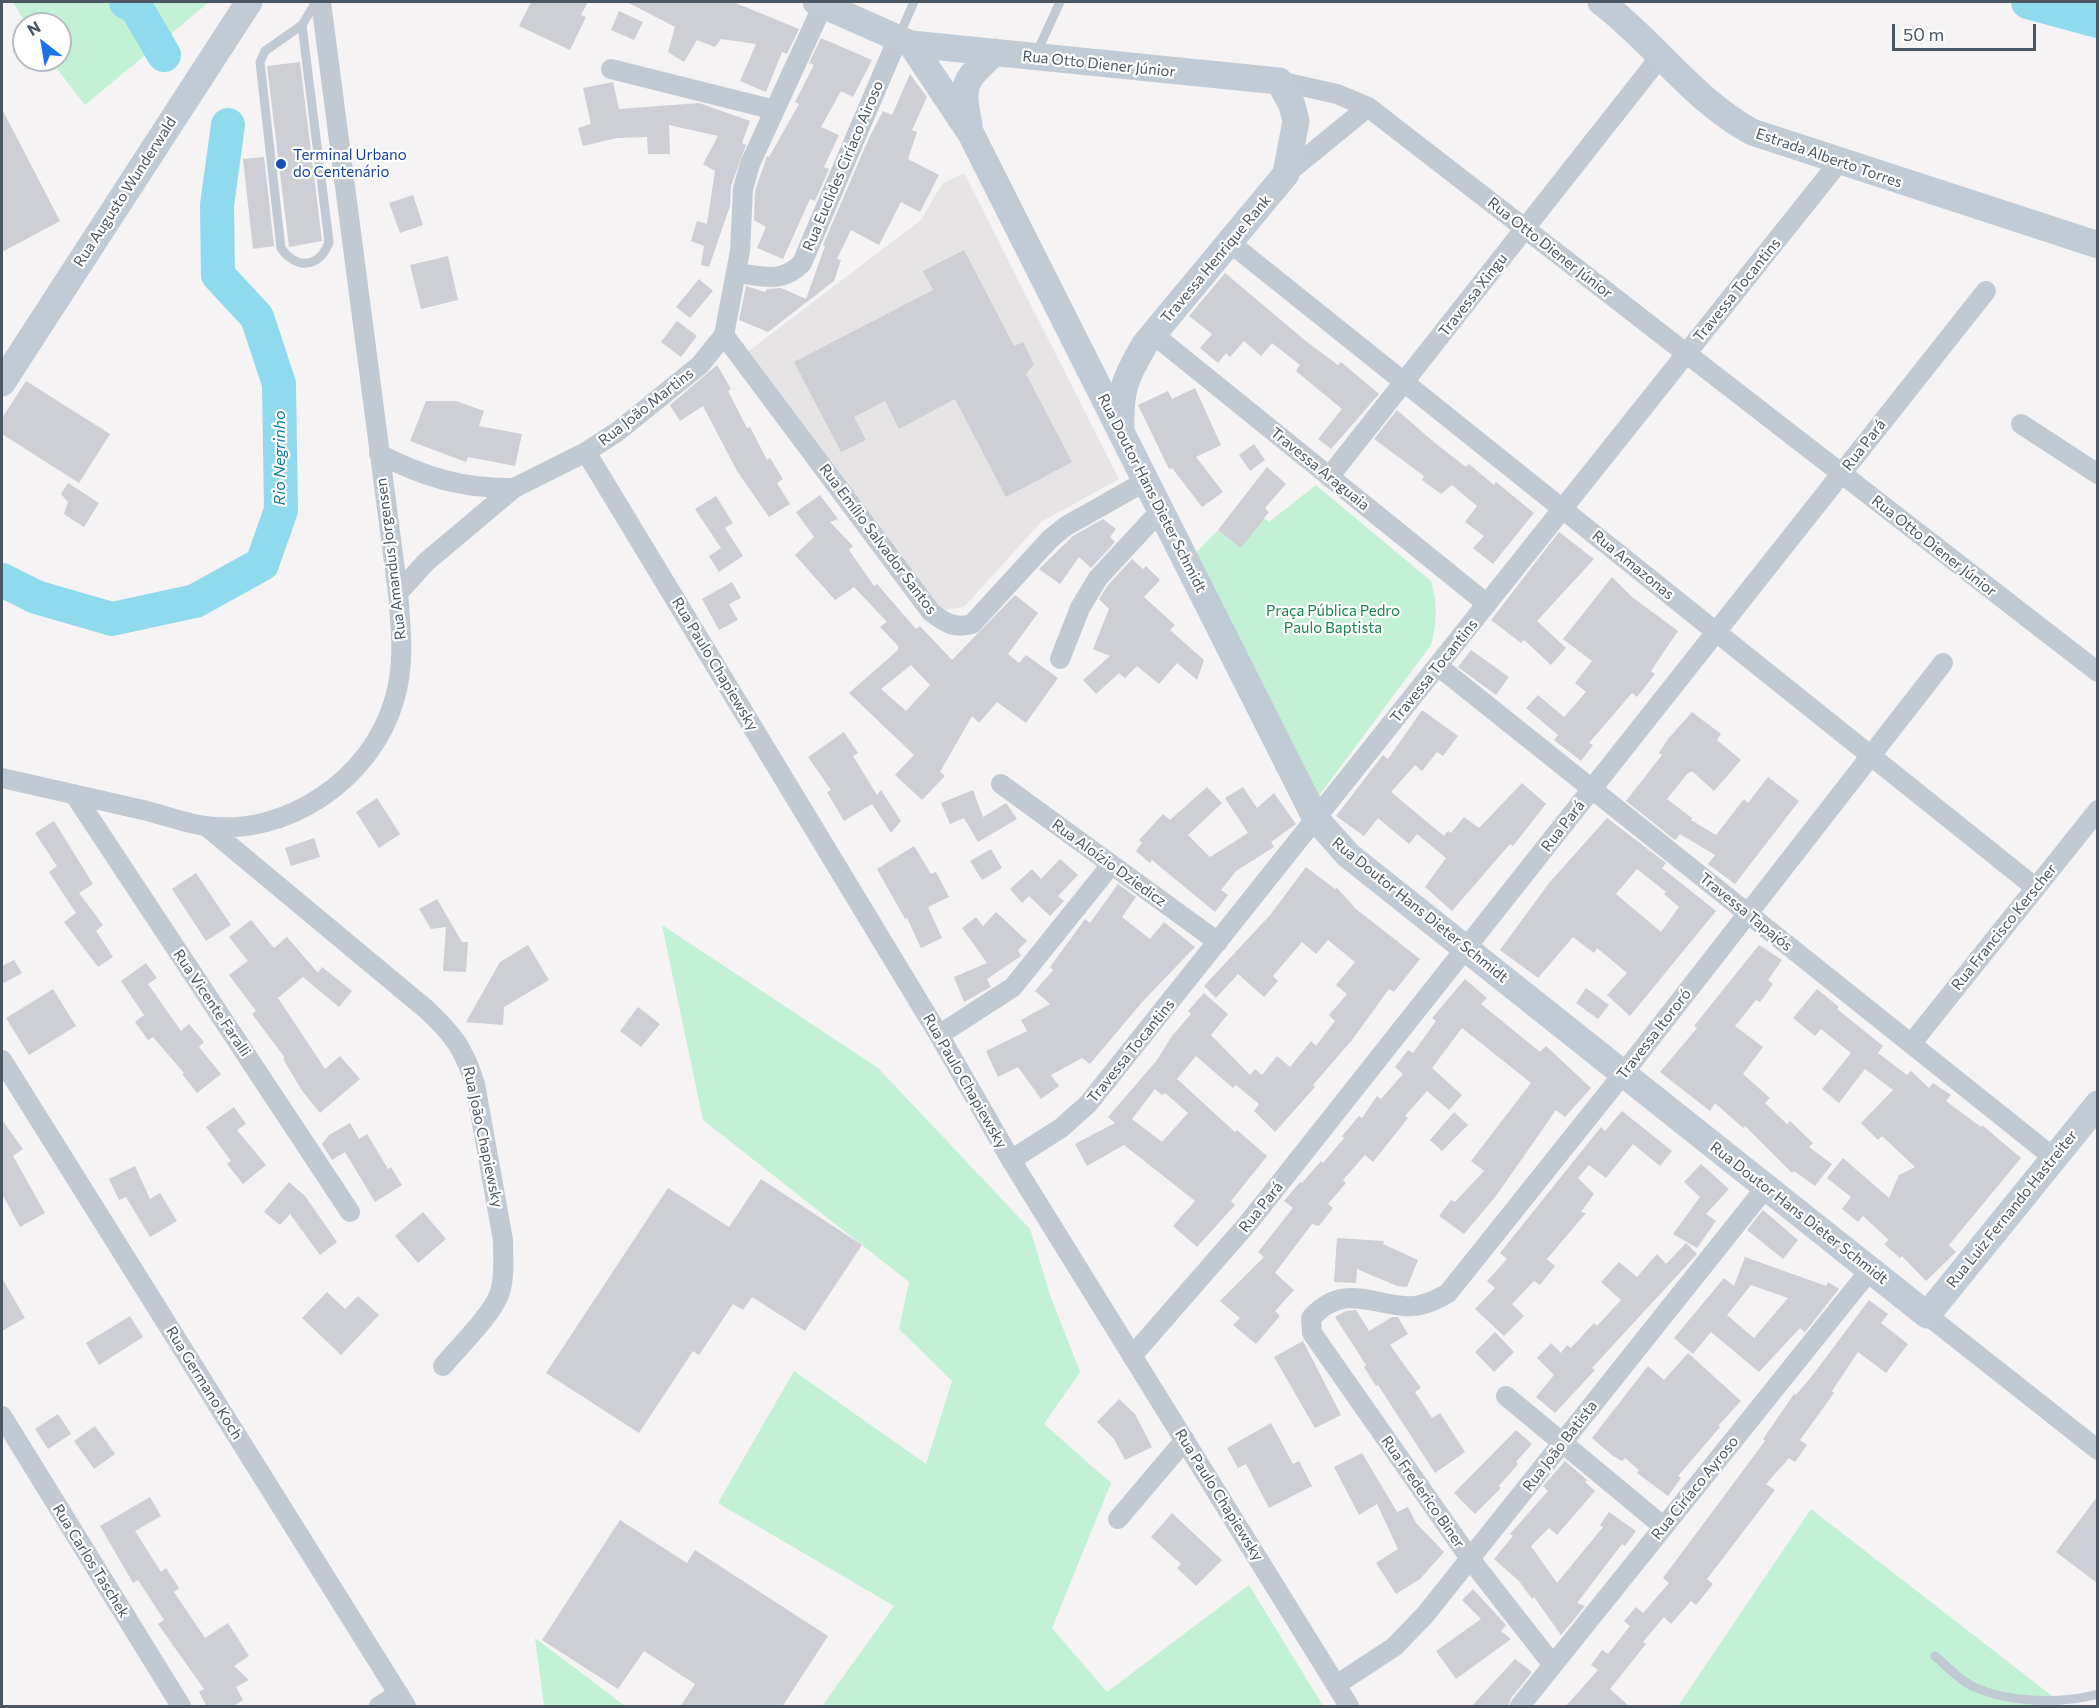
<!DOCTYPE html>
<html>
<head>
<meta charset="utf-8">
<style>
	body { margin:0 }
	#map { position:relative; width:2099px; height:1708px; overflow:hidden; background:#f5f3f3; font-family:Commissioner,sans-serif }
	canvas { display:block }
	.frame { position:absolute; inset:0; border:3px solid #4a5661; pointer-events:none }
	.north { position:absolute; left:12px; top:12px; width:60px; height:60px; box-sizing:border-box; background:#fff; border:2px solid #b7bbc0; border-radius:50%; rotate:329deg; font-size:16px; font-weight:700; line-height:24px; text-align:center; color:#4a5661 }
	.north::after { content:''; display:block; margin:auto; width:21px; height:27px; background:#1a73e8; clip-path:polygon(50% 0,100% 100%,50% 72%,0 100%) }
	.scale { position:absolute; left:1892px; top:24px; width:144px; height:27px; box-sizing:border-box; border:3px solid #4a5661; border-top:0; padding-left:8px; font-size:18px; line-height:21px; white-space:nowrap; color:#4a5661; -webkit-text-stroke:4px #fff; paint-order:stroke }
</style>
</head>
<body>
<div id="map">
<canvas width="2099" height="1708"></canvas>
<div class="frame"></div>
<div class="north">N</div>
<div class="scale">50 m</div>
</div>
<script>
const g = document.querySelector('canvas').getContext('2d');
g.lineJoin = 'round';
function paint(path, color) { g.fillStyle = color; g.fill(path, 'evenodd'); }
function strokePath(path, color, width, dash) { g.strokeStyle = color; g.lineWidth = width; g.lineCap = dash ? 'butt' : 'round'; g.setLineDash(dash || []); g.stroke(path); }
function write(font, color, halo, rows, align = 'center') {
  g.font = font + ' Commissioner,sans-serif'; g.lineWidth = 4.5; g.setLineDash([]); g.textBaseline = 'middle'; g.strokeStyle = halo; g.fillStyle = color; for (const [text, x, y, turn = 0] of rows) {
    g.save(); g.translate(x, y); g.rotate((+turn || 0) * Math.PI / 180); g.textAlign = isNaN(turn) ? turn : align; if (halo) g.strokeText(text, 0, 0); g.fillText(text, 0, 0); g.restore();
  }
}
paint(new Path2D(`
	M964 173 1119 479 1041 522 964 607 937 611 746 353 921 220 942 184Z`), '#e6e4e5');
paint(new Path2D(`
	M13 2H209L85 105 50 60H60V24H26Z
	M1316 485 1431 581C1438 604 1437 622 1431 645L1318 797 1195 554 1245 502 1269 522Z
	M662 925 878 1068 1030 1229 1050 1295 1080 1372 1044 1424 1111 1483 1052 1628 1107 1692 1249 1585 1323 1706H822L894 1606 718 1503 794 1371 926 1464 952 1381 899 1329 909 1282 703 1120Z
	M1811 1509 2065 1706H1678Z
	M535 1638 625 1706H544Z`), '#c3f1d5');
strokePath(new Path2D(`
	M126 2 136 7 164 55
	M2028 2 2098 21
	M2 580 36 597 112 619 195 601 262 564 281 510 279 384 257 317 218 275 217 205 228 125`), '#90daee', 34);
paint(new Path2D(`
	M531 2H588L581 15 586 17 570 50 519 26Z
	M627 2H733L799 29 787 54 782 52 766 92 740 81 756 44 721 39 715 47 697 40 684 62 668 52 675 27Z
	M619 11 643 22 634 40 611 30Z
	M821 38 872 60 853 97 841 91 821 127 839 135 824 167 829 169 815 201 810 199 783 259 757 248 766 227 754 220 755 191 767 156 769 157 799 104 795 102 814 65 809 63Z
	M300 62 322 241 289 247 267 66Z
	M910 74 927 97 912 130 917 132 908 159 939 175 920 212 901 202 879 245 851 230 837 259 841 260 834 281 768 332 739 320 746 286 765 292 767 289 781 288 806 299 825 246 823 245 869 138 883 111 892 115Z
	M613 82 619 109 699 103 750 121 742 143 746 145 731 186 730 206 709 267 701 265 704 246 691 241 697 221 707 224 715 171 703 164 718 136 669 125 670 154H648L647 137 617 138 583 146 578 128 591 124 583 88Z
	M2 109 60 221 2 252Z
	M264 157 274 246 253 249 243 159Z
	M413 195 423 225 400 233 389 203Z
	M964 250 1014 346 1023 342 1034 364 1026 374 1072 462 1006 497 955 399 899 429 885 401 854 417 866 440 841 452 794 362 933 290 923 271Z
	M448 256 458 300 421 309 410 265Z
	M1225 273 1307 342 1338 365 1341 362 1379 394 1331 449 1318 439 1342 409 1296 371 1300 365 1272 343 1261 356 1244 341 1230 357 1226 353 1218 363 1200 348 1212 334 1189 316Z
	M699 279 713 291 690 318 676 307Z
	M677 321 697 336 681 357 661 342Z
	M717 365 731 389 728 391 747 428 750 427 767 460 770 458 783 479 777 483 790 504 769 517 737 471 703 406 680 421 670 405Z
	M26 381 110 434 79 483 2 434V418Z
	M1195 388 1221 445 1196 457 1223 492 1202 507 1172 468 1169 469 1138 405 1168 391 1172 399Z
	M426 401H456L484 411 479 426 522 434 515 466 468 457 466 462 410 441Z
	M1397 410 1435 443 1466 467 1469 464 1494 485 1496 482 1534 513 1493 564 1473 548 1484 536 1465 522 1477 506 1452 485 1441 494 1422 480 1424 476 1374 439Z
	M1254 444 1265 460 1250 471 1239 455Z
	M1267 467 1286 484 1265 508 1269 512 1241 548 1218 530Z
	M68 483 99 503 84 527 64 514 68 502 61 494Z
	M820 495 838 519 830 522 853 546 849 550 874 586 877 584 916 629 920 626 952 660 1015 595 1038 613 1008 654 1019 663 1026 655 1058 678 1026 723 997 702 979 723 972 716 940 772 945 776 922 800 895 775 914 755 849 693 898 650V646L880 627 887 622 854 587 835 600 795 555 814 537 796 512ZM911 665 930 685 906 711 881 689Z
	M716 496 733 523 725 528 743 556 719 572 709 556 721 548 695 509Z
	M1103 519 1116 529 1110 537 1115 542 1091 568 1079 557 1060 584 1039 569 1073 536Z
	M1559 532 1594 559 1537 621 1566 648 1551 665 1524 640 1521 643 1491 620Z
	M1132 559 1143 569 1146 566 1160 580 1144 597 1175 625 1170 630 1204 660 1197 680 1177 663 1159 684 1137 666 1125 678 1119 673 1096 694 1083 680 1110 656 1093 649 1109 609 1099 599 1108 585Z
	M1612 577 1632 597 1678 631 1651 671 1655 674 1637 697 1632 693 1589 743 1593 745 1581 761 1554 740 1558 735 1526 708 1538 695 1564 717 1586 692 1575 683 1592 661 1563 639Z
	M732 582 741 598 729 604 738 620 719 630 702 599Z
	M1471 650 1509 677 1496 695 1458 667Z
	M1422 710 1458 736 1443 756 1437 752 1422 771 1415 765 1391 792 1444 836 1448 831 1451 833 1464 817 1479 828 1522 783 1546 804 1513 846 1510 844 1452 911 1425 887 1446 858 1417 834 1409 844 1378 818 1364 836 1336 816 1383 755 1388 759Z
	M1692 712 1721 734 1717 740 1741 760 1714 791 1692 771 1687 774 1667 799 1692 818 1691 820 1716 835 1744 799 1748 803 1768 777 1799 801 1735 884 1708 864 1715 855 1680 834 1675 840 1626 801 1662 755 1659 753 1668 739Z
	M844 732 858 753 853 756 877 795 881 790 901 821 891 833 872 804 844 821 827 792 831 790 808 757Z
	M1207 787 1222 803 1188 835 1210 857 1248 833 1225 798 1243 787 1257 808 1274 793 1296 824 1271 842 1274 847 1236 871 1221 890 1228 895 1215 912 1152 860 1150 863 1136 851 1142 843 1139 840 1163 814 1170 820Z
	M973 790 983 817 1006 803 1017 819 978 842 964 818 950 824 941 803Z
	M377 798 400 834 379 848 356 812Z
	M1607 818 1666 863 1662 868 1716 911 1630 1016 1607 995 1627 973 1597 948 1594 953 1573 937 1538 978 1500 950 1549 883ZM1637 869 1666 892 1664 894 1679 907 1661 932 1616 894Z
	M54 821 93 884 79 893 103 925 96 931 113 957 98 967 64 922 76 913 49 872 57 866 35 833Z
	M314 838 320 857 291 866 285 848Z
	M914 846 931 874 936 872 949 897 928 907 942 938 921 948 907 918 905 919 877 869Z
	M991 849 1002 868 982 880 970 861Z
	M1060 859 1078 875 1058 896 1064 901 1050 916 1029 896 1022 903 1010 889 1032 869 1041 879Z
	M1306 867 1335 889 1337 888 1356 909 1420 959 1394 992 1389 989 1352 1040 1313 1085 1315 1087 1275 1132 1254 1111 1259 1104 1236 1085 1233 1088 1196 1056 1177 1079 1235 1132 1237 1130 1267 1156 1231 1201 1235 1205 1197 1247 1173 1226 1195 1201 1124 1145 1087 1166 1075 1144 1115 1123 1108 1117 1157 1060 1172 1036 1191 1014 1188 1011 1204 993 1228 1014 1211 1035 1250 1075 1255 1069 1262 1075 1277 1056 1290 1067 1311 1041 1316 1046 1335 1021 1329 1015 1347 994 1336 985 1355 962 1328 940 1316 954 1302 942 1273 976 1278 981 1264 997 1238 974 1216 998 1204 986 1271 914ZM1155 1089 1162 1095 1165 1093 1188 1113 1162 1142 1132 1119Z
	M196 873 231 925 206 941 172 889Z
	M1118 884 1136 897 1122 917 1150 939 1164 922 1195 947 1143 1001 1090 1064 1082 1058 1051 1075 1059 1086 1041 1099 1018 1067 998 1077 986 1051 1027 1031 1021 1020 1050 1004 1035 991 1053 970 1050 967 1085 919 1090 923Z
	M437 899 462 942H468L466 972 443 971 446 927 431 929 419 909Z
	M996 912 1027 941 1018 950 1021 956 987 979 991 987 964 1002 954 977 987 963 962 928 976 917 983 926Z
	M251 920 274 948 287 937 318 973 322 967 352 991 339 1007 303 977 278 998 325 1069 340 1056 360 1079 320 1113 303 1092 283 1059 285 1058 252 1014 256 1011 229 975 248 961 229 937Z
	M528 945 549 980 504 1007 503 1025 466 1022 500 962Z
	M1759 945 1782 960 1768 980 1773 984 1760 1002 1756 1000 1735 1026 1763 1047 1743 1074 1770 1098 1765 1103 1787 1124 1790 1121 1813 1143 1809 1147 1832 1164 1815 1186 1794 1171 1792 1173 1745 1126 1743 1128 1715 1103 1710 1111 1660 1072 1697 1028 1694 1026Z
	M14 960 22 973 2 984V966Z
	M146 963 157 978 148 984 181 1031 189 1024 204 1042 199 1047 221 1074 197 1093 182 1074 184 1073 153 1037 148 1040 135 1022 144 1015 121 981Z
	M1465 979 1487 998 1481 1004 1540 1052 1546 1046 1591 1088 1565 1117 1556 1110 1496 1196 1464 1234 1439 1216 1451 1200 1455 1202 1484 1171 1471 1161 1531 1083 1462 1028 1432 1068 1462 1095 1449 1110 1427 1091 1405 1116 1408 1118 1373 1162 1365 1155 1343 1180 1346 1183 1328 1204 1333 1208 1319 1226 1312 1224 1275 1273 1294 1290 1275 1311 1280 1316 1256 1344 1233 1325 1240 1318 1220 1301 1264 1257 1258 1252 1293 1208 1284 1201 1300 1182 1302 1183 1321 1161 1323 1163 1344 1138 1342 1136 1359 1116 1362 1118 1377 1096 1381 1099 1403 1074 1395 1067 1408 1050 1413 1053 1436 1021 1432 1018Z
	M1586 988 1609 1005 1598 1019 1576 1003Z
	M53 989 76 1026 29 1055 6 1018Z
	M1817 989 1839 1007 1837 1009 1883 1046 1878 1053 1907 1075 1911 1071 1929 1088 1933 1083 1951 1095 1946 1101 1981 1127 1982 1125 2021 1158 1949 1245 1956 1252 1926 1281 1902 1256 1900 1258 1884 1244 1889 1240 1863 1216 1858 1222 1842 1209 1851 1197 1827 1178 1843 1158 1889 1198 1899 1175 1915 1167 1882 1136 1878 1140 1861 1123 1893 1090 1865 1069 1839 1103 1822 1089 1851 1053 1821 1029 1815 1036 1793 1018Z
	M638 1007 660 1024 641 1047 620 1031Z
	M234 1107 246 1124 237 1130 266 1165 243 1184 227 1164 231 1161 206 1127Z
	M1622 1111 1672 1151 1660 1166 1633 1144 1606 1178 1589 1165 1578 1178 1594 1194 1581 1212 1586 1213 1547 1259 1555 1266 1540 1285 1534 1281 1512 1304 1524 1316 1504 1336 1475 1309 1495 1288 1487 1281 1507 1259 1500 1253 1601 1127 1605 1131Z
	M1454 1112 1468 1125 1442 1151 1430 1140Z
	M2 1120 23 1149 13 1156 45 1213 20 1227 2 1194Z
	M350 1123 359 1139 367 1134 388 1169 391 1167 402 1185 375 1202 345 1152 332 1160 322 1144 329 1135Z
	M1701 1164 1729 1189 1706 1214 1716 1221 1697 1248 1673 1234 1700 1197 1684 1182Z
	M135 1166 150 1199 160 1193 177 1221 150 1237 126 1197 119 1200 109 1179Z
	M761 1179 862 1245 805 1331 752 1297 743 1310 733 1304 699 1355 693 1351 639 1433 546 1373 668 1188 729 1227Z
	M289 1182 305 1196 337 1242 320 1255 290 1214 280 1225 264 1212Z
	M1763 1210 1798 1240 1783 1259 1747 1230Z
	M423 1212 446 1239 418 1263 395 1236Z
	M1337 1238 1384 1241 1383 1244 1418 1260 1407 1287 1397 1286 1357 1269 1356 1283 1334 1282Z
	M1686 1243 1697 1254 1592 1368 1595 1370 1555 1413 1536 1397 1554 1375 1537 1358 1551 1343 1561 1353 1567 1345 1571 1348 1594 1323 1597 1326 1621 1300 1601 1282 1619 1262 1637 1277 1657 1254 1666 1264Z
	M1745 1257 1826 1286 1828 1282 1839 1289 1805 1332 1800 1328 1759 1372 1711 1332 1693 1354 1674 1338 1724 1278 1734 1286ZM1751 1285 1788 1298 1754 1338 1727 1315Z
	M2 1278 25 1318 2 1331Z
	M327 1292 345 1309 358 1296 379 1315 341 1355 302 1318Z
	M1869 1300 1888 1314 1881 1323 1908 1344 1886 1373 1858 1352 1832 1391 1834 1393 1800 1440 1807 1445 1795 1462 1789 1458 1766 1484 1775 1490 1707 1579 1713 1584 1696 1605 1691 1601 1671 1624 1664 1617 1643 1642 1646 1644 1610 1689 1630 1707H1565L1598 1670 1591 1665 1602 1650 1608 1654 1630 1626 1624 1621 1636 1607 1643 1613 1669 1583 1663 1578 1765 1441 1763 1439 1794 1394 1796 1395 1812 1376Z
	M1356 1310 1369 1331 1392 1317H1398L1408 1334 1390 1345 1421 1388 1415 1392 1432 1418 1440 1413 1465 1452 1435 1473 1378 1385 1376 1386 1364 1367 1366 1365 1335 1317 1346 1311Z
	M130 1316 143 1337 99 1365 86 1343Z
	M1495 1332 1514 1352 1494 1372 1475 1352Z
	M1303 1341 1341 1415 1315 1428 1274 1357Z
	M1688 1353 1741 1401 1718 1426 1720 1427 1678 1476 1681 1478 1668 1496 1637 1473 1639 1470 1625 1458 1622 1461 1613 1456 1592 1438 1648 1366 1664 1380Z
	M1119 1399 1135 1414 1152 1447 1125 1460 1114 1439 1097 1422Z
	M58 1414 71 1434 48 1449 35 1429Z
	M1271 1423 1293 1464 1299 1461 1312 1486 1269 1508 1246 1464 1238 1468 1227 1448Z
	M95 1426 115 1454 94 1469 74 1441Z
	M1516 1430 1532 1444 1516 1462 1518 1464 1499 1486 1501 1488 1475 1514 1454 1493Z
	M1362 1453 1397 1512 1408 1507 1416 1523 1444 1552 1420 1579 1396 1594 1376 1563 1398 1549 1377 1504 1359 1515 1334 1467Z
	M1565 1461 1587 1480 1585 1482 1595 1491 1557 1535 1549 1528 1531 1546 1557 1583 1603 1527 1600 1525 1609 1512 1636 1531 1625 1546 1622 1544 1577 1603 1585 1606 1561 1635 1534 1597 1532 1599 1519 1581 1494 1559 1513 1536 1510 1534 1548 1491 1543 1486Z
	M150 1497 161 1516 135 1531 161 1572 166 1568 179 1588 174 1592 205 1638 228 1623 249 1656 234 1666 249 1680 236 1687 243 1700 232 1707H207L199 1692 204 1689 158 1624 164 1620 138 1580 133 1583 100 1526Z
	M2097 1497V1583L2056 1552Z
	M1172 1513 1222 1560 1196 1586 1177 1568 1181 1564 1151 1537Z
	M620 1520 687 1563 695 1550 828 1636 782 1707H680L695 1684 644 1651 618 1689 542 1640Z
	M1473 1589 1506 1625 1501 1631 1511 1639 1456 1679 1436 1651 1481 1619 1462 1600Z
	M1515 1659 1532 1672 1511 1698 1508 1707H1471Z`), '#cdcfd5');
strokePath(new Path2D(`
	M302 25 329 242C320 268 296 270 281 248L260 62 265 51 302 25 316 2
	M899 36 914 2
	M1036 54 1060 2
	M1935 1656C1947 1666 1960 1681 1974 1687 2009 1703 2061 1704 2098 1694`), '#c1cad2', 9);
strokePath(new Path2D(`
	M611 69 775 110
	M1279 81 1337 94 1368 107 2098 672
	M1286 174 1368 107
	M1229 242 2036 888
	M737 273C763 276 782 284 802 263L898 38
	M1153 334 1487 604
	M724 335 931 612C945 623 955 629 972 624L1050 539 1066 526 1146 481
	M2021 424 2098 474
	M586 452 939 1035 1011 1160 1349 1706
	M379 454C424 477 463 489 514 488
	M1329 477 1660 57
	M398 593 426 562 514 488 586 452 617 432 700 365 724 335 740 251 743 189 750 164 823 5
	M1060 659 1080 608 1098 578 1161 510
	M1438 666 2054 1158
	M2 778C49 789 96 799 143 810 164 815 185 823 205 826 287 837 371 779 394 701 405 666 401 629 398 593L321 2
	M1001 784 1218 942
	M74 794 350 1212
	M206 826 426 1009C453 1034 464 1049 475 1084L503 1240C503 1256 505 1276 500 1292 492 1316 459 1346 443 1366
	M939 1035 1013 987 1111 865
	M1911 1044 2098 810
	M2 1060 406 1706
	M1011 1160 1061 1128 1088 1104 1839 162
	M1927 1315 2098 1450
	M1132 1356 1249 1222 1986 291
	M1506 1396 1664 1527
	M2 1416 181 1706
	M1118 1519 1185 1440
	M1553 1665 1471 1560 1312 1333 1311 1318C1341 1285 1367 1302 1403 1306 1419 1308 1435 1301 1448 1293L1623 1074 1943 663
	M1336 1685 1394 1647 1425 1615 1766 1187
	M379 1706 399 1694
	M1520 1706 1870 1270`), '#c1cad2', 20);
strokePath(new Path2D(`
	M816 2 911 44 971 134 1316 819 1348 855 1927 1315 2098 1104
	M1601 2C1654 42 1692 99 1752 132L2098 245
	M911 44 1279 81 1292 105 1296 121 1286 174 1145 344C1125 378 1120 389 1121 429
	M969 125C960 83 964 81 995 52
	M2 383 249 2`), '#c1cbd6', 27);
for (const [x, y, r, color] of [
	[281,164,6,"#1a4fb4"]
]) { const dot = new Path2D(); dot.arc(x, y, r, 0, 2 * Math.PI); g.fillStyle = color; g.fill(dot); strokePath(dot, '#fff', 2); }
write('15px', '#4a5661', '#fff', [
	["Rua Otto Diener Júnior",1099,64,6],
	["Estrada Alberto Torres",1829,158,19],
	["Rua Euclides Ciríaco Airoso",843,166,-67],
	["Rua Augusto Wunderwald",125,192,-57],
	["Rua Otto Diener Júnior",1550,248,38],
	["Travessa Henrique Rank",1216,259,-50],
	["Travessa Tocantins",1737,290,-51],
	["Travessa Xingu",1473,295,-52],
	["Rua João Martins",646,407,-38],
	["Rua Pará",1864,445,-52],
	["Travessa Araguaia",1320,469,39],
	["Rua Doutor Hans Dieter Schmidt",1152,493,63],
	["Rua Emílio Salvador Santos",878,539,53],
	["Rua Otto Diener Júnior",1934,546,38],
	["Rua Amandus Jorgensen",391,559,-97],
	["Rua Amazonas",1633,565,39],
	["Rua Paulo Chapiewsky",715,664,59],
	["Travessa Tocantins",1434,671,-51],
	["Rua Pará",1563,826,-52],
	["Rua Aloízio Dziedicz",1109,863,36],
	["Rua Doutor Hans Dieter Schmidt",1420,910,39],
	["Travessa Tapajós",1746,912,39],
	["Rua Francisco Kerscher",2004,927,-51],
	["Rua Vicente Faralli",212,1003,56],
	["Travessa Itororó",1654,1034,-52],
	["Travessa Tocantins",1131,1051,-51],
	["Rua Paulo Chapiewsky",965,1081,60],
	["Rua João Chapiewsky",483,1137,78],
	["Rua Pará",1261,1207,-51],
	["Rua Luiz Fernando Hastreiter",2012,1209,-51],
	["Rua Doutor Hans Dieter Schmidt",1799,1213,38],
	["Rua Germano Koch",204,1383,58],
	["Rua João Batista",1560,1446,-52],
	["Rua Ciríaco Ayroso",1695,1488,-51],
	["Rua Frederico Biner",1423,1492,55],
	["Rua Paulo Chapiewsky",1219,1495,58],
	["Rua Carlos Taschek",91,1561,58]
]);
write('15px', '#164399', '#fff', [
	["Terminal Urbano",293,155],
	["do Centenário",293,172]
], 'left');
write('15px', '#17864f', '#fff', [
	["Praça Pública Pedro",1333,611],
	["Paulo Baptista",1333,628]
]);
write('italic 16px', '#0c7c9b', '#fff', [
	["Rio Negrinho",280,458,-90]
]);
</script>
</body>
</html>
